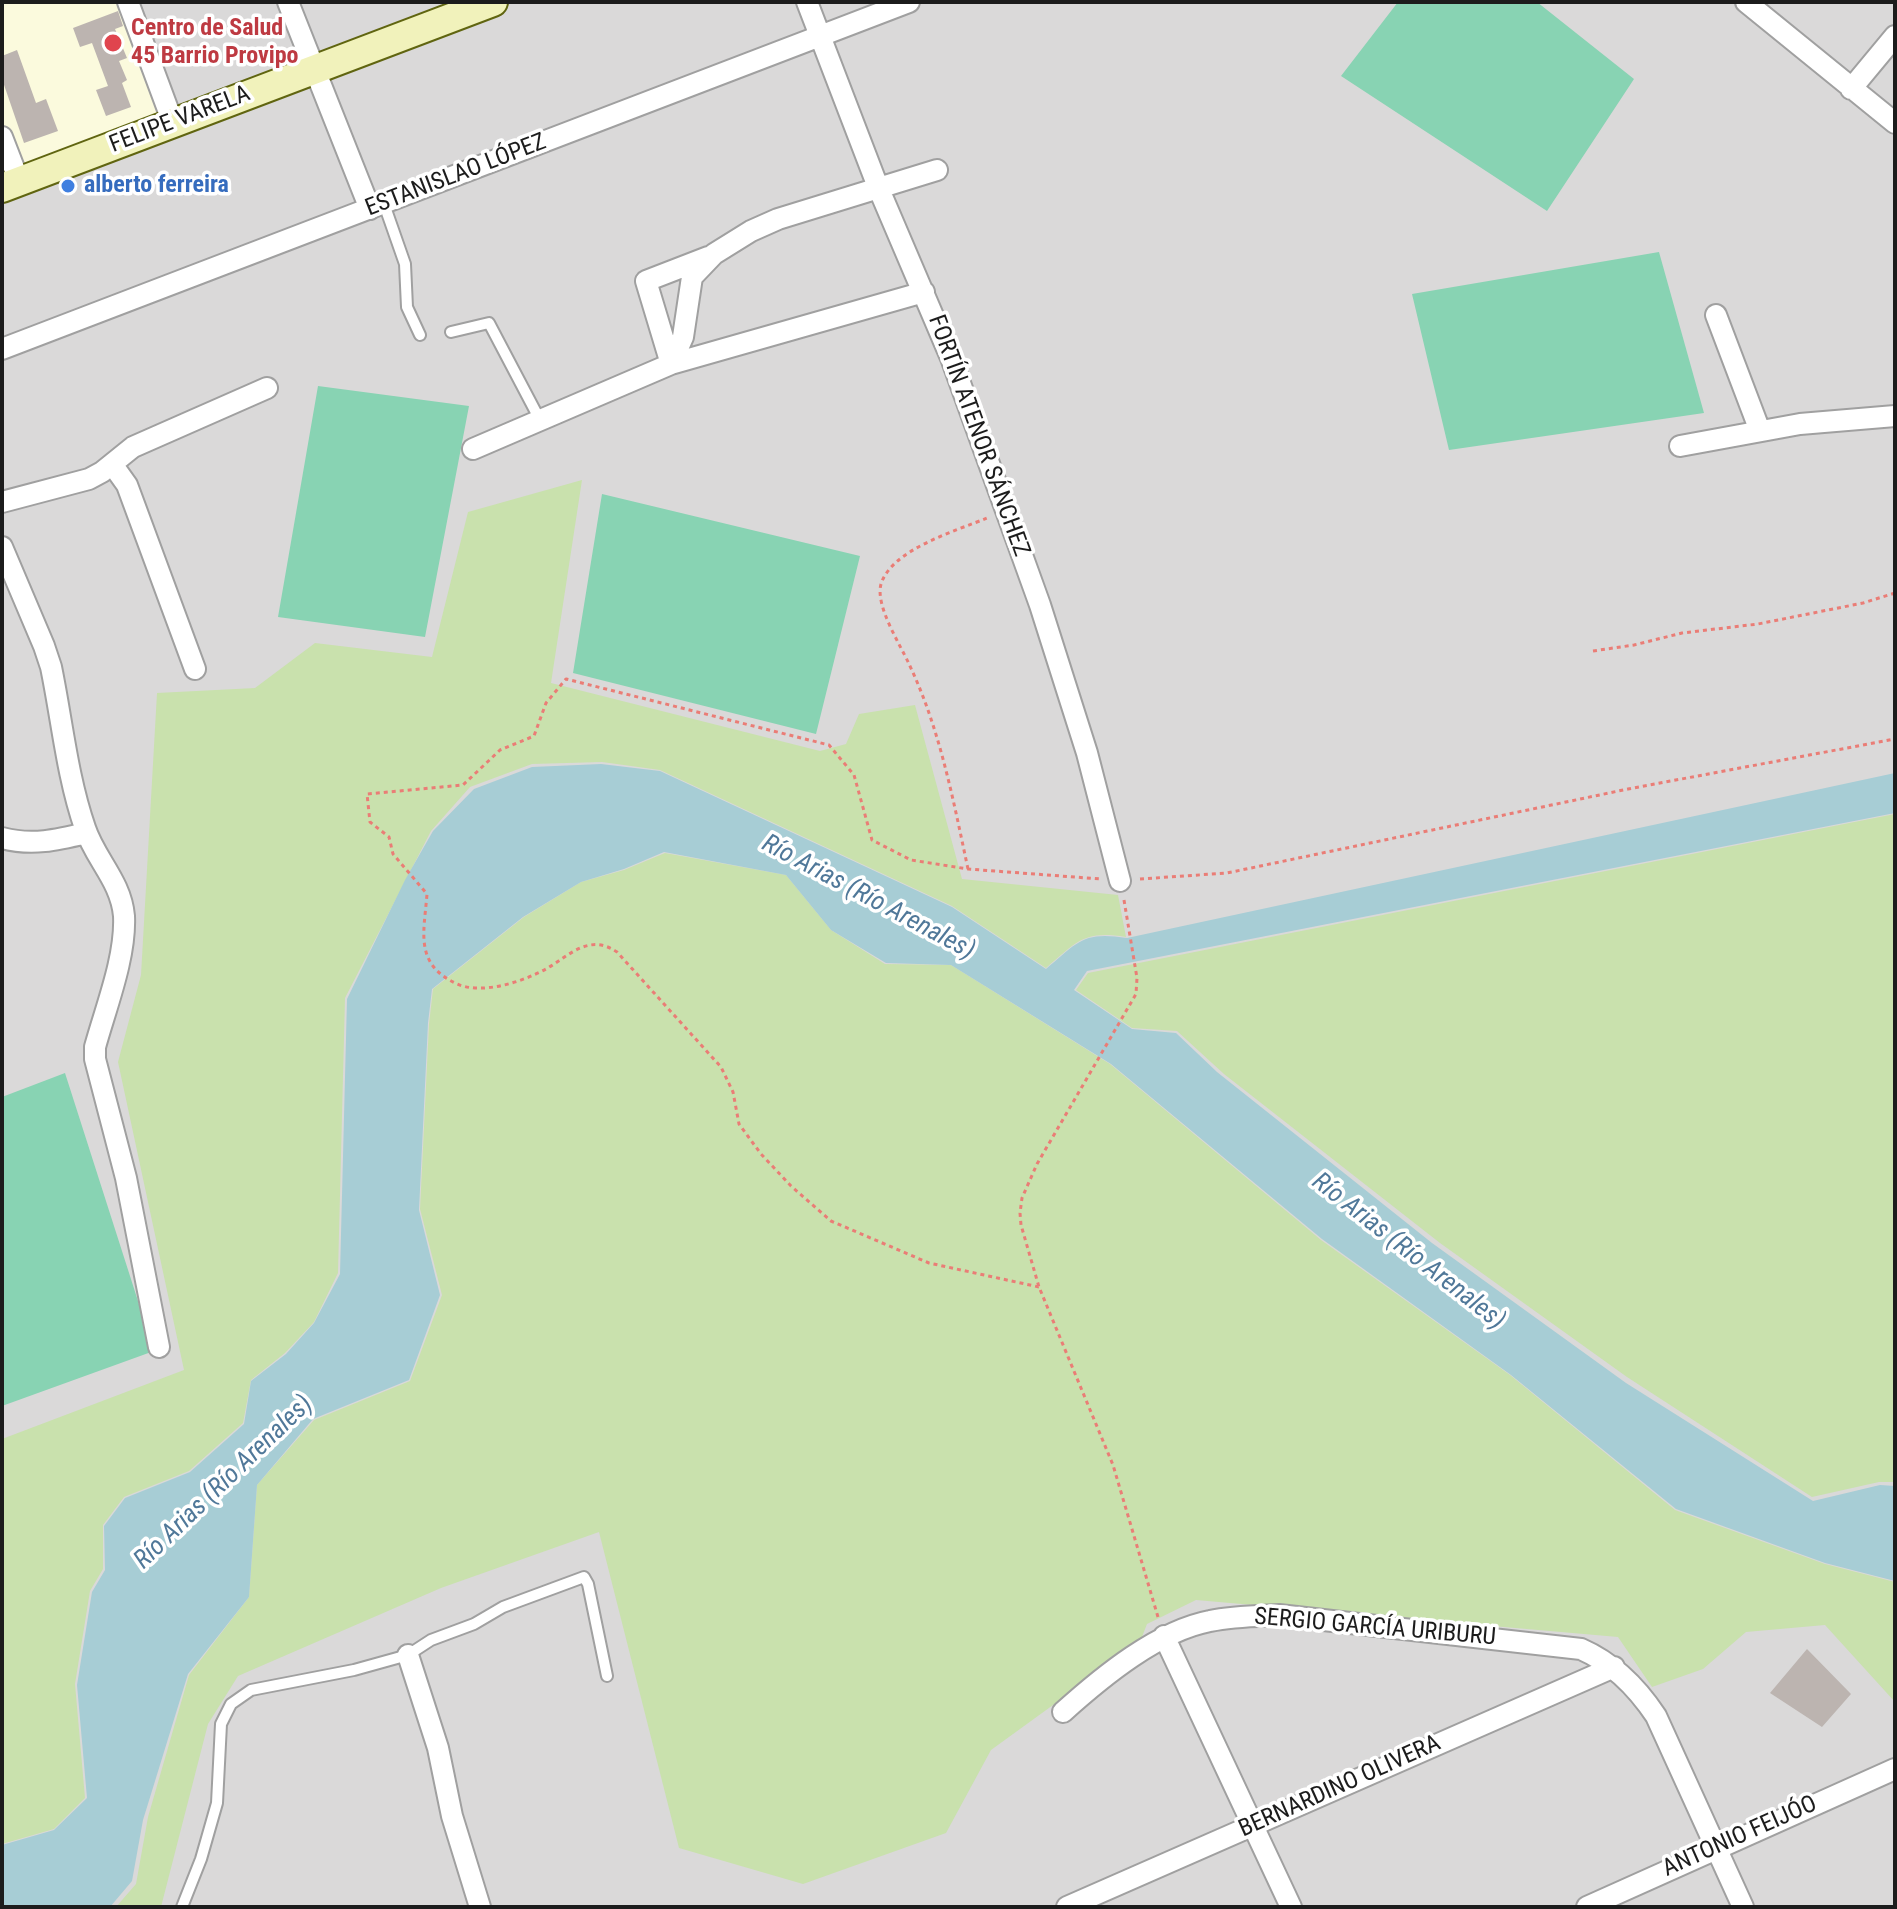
<!DOCTYPE html>
<html>
<head>
<meta charset="utf-8">
<style>
	body { margin:0 }
	#map { position:relative; width:1897px; height:1909px; overflow:hidden; background:#ece9e3; font-family:"Roboto Condensed",sans-serif }
	canvas { display:block }
	.frame { position:absolute; inset:0; border:4px solid #1c1c1c; pointer-events:none }
</style>
</head>
<body>
<div id="map">
<canvas width="1897" height="1909"></canvas>
<div class="frame"></div>
</div>
<script>
const g = document.querySelector('canvas').getContext('2d');
g.lineJoin = 'round';
function paint(path, color) { g.fillStyle = color; g.fill(path, 'evenodd'); }
function strokePath(path, color, width, dash) { g.strokeStyle = color; g.lineWidth = width; g.lineCap = dash ? 'butt' : 'round'; g.setLineDash(dash || []); g.stroke(path); }
function write(font, color, halo, rows, align = 'center') {
  g.font = font + ' "Roboto Condensed",sans-serif'; g.lineWidth = 7; g.setLineDash([]); g.textBaseline = 'middle'; g.strokeStyle = halo; g.fillStyle = color; for (const [text, x, y, turn = 0] of rows) {
    g.save(); g.translate(x, y); g.rotate((+turn || 0) * Math.PI / 180); g.textAlign = isNaN(turn) ? turn : align; if (halo) g.strokeText(text, 0, 0); g.fillText(text, 0, 0); g.restore();
  }
}
paint(new Path2D(`
	M2 2H1895V1907H2Z`), '#dad9d9');
paint(new Path2D(`
	M2 2H125L169 122 19 178 2 133Z`), '#fbfadd');
paint(new Path2D(`
	M582 480 551 683 820 751 846 744 859 714 915 705 962 879 1118 895 1126 937C1083 930 1077 942 1046 968L952 906 660 770 602 762 532 764 470 787 431 831 345 998 338 1273 314 1322 285 1353 251 1380 243 1423 189 1471 124 1497 103 1525V1569L90 1591 75 1684 85 1798 54 1829 2 1844V1439L184 1370 118 1062 141 975 157 693 255 688 315 643 432 657 468 512Z
	M1895 814V1482H1879L1812 1497 1627 1377 1440 1243 1224 1074 1177 1031 1132 1028 1076 990 1088 973Z
	M665 853 786 875 831 930 885 964 951 965 1110 1064 1321 1240 1510 1375 1675 1510 1825 1564 1895 1582V1702L1825 1625 1746 1632 1703 1669 1652 1687 1618 1637 1196 1600 1147 1624 1140 1642 991 1750 946 1833 803 1884 679 1848 599 1532 441 1588 238 1676 208 1724 161 1907H116L136 1884 148 1817 189 1675 249 1597 257 1485 314 1420 410 1381 442 1295 420 1209 429 1024 433 989 524 917 581 882 624 870Z`), '#c9e1ad');
paint(new Path2D(`
	M1398 2H1537L1634 79 1547 211 1341 76Z
	M1659 252 1704 413 1449 450 1412 294Z
	M318 386 469 406 425 637 278 617Z
	M602 494 860 556 816 734 573 673Z
	M65 1073 154 1351 2 1406V1097Z`), '#88d3b3');
paint(new Path2D(`
	M601 764 660 771 952 907 1046 969C1078 942 1083 931 1127 938L1895 773V813L1087 971 1074 990 1132 1029 1176 1033 1217 1072 1432 1243 1626 1383 1813 1501 1880 1485 1895 1486V1581L1825 1563 1676 1509 1511 1375 1322 1239 1111 1064 951 965 886 963 831 930 786 875 664 852 624 869 581 882 523 917 432 989 428 1023 419 1210 440 1295 409 1380 313 1419 257 1485 249 1597 188 1674 143 1820 132 1881 110 1907H2V1845L54 1830 87 1798 77 1685 92 1592 105 1570 104 1526 125 1498 190 1472 244 1424 251 1381 286 1354 314 1323 340 1274 347 999 405 880 433 831 474 789 532 767Z`), '#a7cdd5');
paint(new Path2D(`
	M118 11 123 26 115 29 127 58 119 61 127 80 122 83 131 107 106 116 96 90 108 86 92 43 80 47 73 28Z
	M17 50 36 103 46 99 58 131 24 143 2 79V56Z
	M1807 1649 1851 1694 1822 1727 1770 1693Z`), '#bcb4b0');
const lane = new Path2D(`
	M384 204 405 264 407 307 420 335
	M451 332 489 323 540 420
	M182 1907 201 1859 217 1803 221 1724 231 1704 251 1690 354 1670 408 1655 431 1640 474 1624 503 1607 584 1577 588 1584 607 1676`);
const street = new Path2D(`
	M128 2 173 123
	M288 2 370 209
	M807 2 878 187 951 358 1040 605 1087 753 1120 881
	M1746 2 1895 123
	M1851 89 1895 36
	M2 137 19 181
	M708 257 646 281 671 364 924 292
	M1716 315 1760 431
	M2 349 909 2
	M1680 446 1800 424 1895 416
	M473 449 671 364 683 337 692 277 714 254 751 231 778 219 937 170
	M112 464 127 485 195 669
	M2 502 89 479 102 472 133 447 267 388
	M2 547 44 646 51 667C62 720 67 776 85 828 95 859 121 881 124 916 126 957 106 1007 95 1047V1059L126 1178 159 1347
	M2 838C32 846 57 840 86 833
	M1164 1636 1291 1907
	M408 1655 438 1748 452 1816 480 1907
	M1063 1712C1103 1676 1158 1631 1210 1621 1233 1616 1256 1616 1279 1615L1581 1649C1613 1663 1636 1686 1656 1716L1743 1907
	M1067 1907 1614 1667
	M1587 1907 1895 1769`);
const secondary = new Path2D(`
	M2 188 493 2`);
strokePath(lane, '#a0a0a0', 14);
strokePath(street, '#a0a0a0', 24);
strokePath(secondary, '#606510', 32);
strokePath(new Path2D(`
	M1593 651 1634 645 1682 633 1758 624 1863 603 1895 593
	M968 869C953 799 940 729 909 664 900 644 875 606 881 584 892 549 956 531 987 518
	M1140 879 1227 873 1628 789 1895 739
	M1124 900 1137 978 1136 994 1037 1164 1022 1198 1020 1213 1021 1225 1039 1287 1113 1465 1158 1617
	M1039 1287 929 1263 831 1221 791 1186 761 1154 739 1124 733 1092 721 1067 617 952C589 933 570 955 546 969 522 982 482 995 457 984 414 964 424 933 427 894L393 854 389 837 370 822 367 794 463 785 500 750 534 736 546 703 566 679 829 745 854 775 872 840 911 860 968 869 1101 879`), '#ea7d76', 3, [4, 4]);
strokePath(lane, '#fff', 10);
strokePath(street, '#fff', 20);
strokePath(secondary, '#f1f2bb', 28);
for (const [x, y, r, color] of [
	[113,43,10,"#e0444e"],
	[68,186,8,"#3f7fe0"]
]) { const dot = new Path2D(); dot.arc(x, y, r, 0, 2 * Math.PI); g.fillStyle = color; g.fill(dot); strokePath(dot, '#fff', 3); }
write('bold 24px', '#be3a42', '#fff', [
	["Centro de Salud",131,29],
	["45 Barrio Provipo",131,57]
], 'left');
write('24px', '#1c1c1c', '#fff', [
	["FELIPE VARELA",180,120,-21],
	["ESTANISLAO LÓPEZ",456,176,-21],
	["FORTÍN ATENOR SÁNCHEZ",978,436,70],
	["SERGIO GARCÍA URIBURU",1375,1628,5],
	["BERNARDINO OLIVERA",1340,1787,-24],
	["ANTONIO FEIJÓO",1740,1837,-24]
]);
write('bold 24px', '#366cbe', '#fff', [
	["alberto ferreira",84,186]
], 'left');
write('italic 26px', '#507899', '#fff', [
	["Río Arias (Río Arenales)",868,898,28],
	["Río Arias (Río Arenales)",1408,1252,38],
	["Río Arias (Río Arenales)",224,1483,-44]
]);
</script>
</body>
</html>
